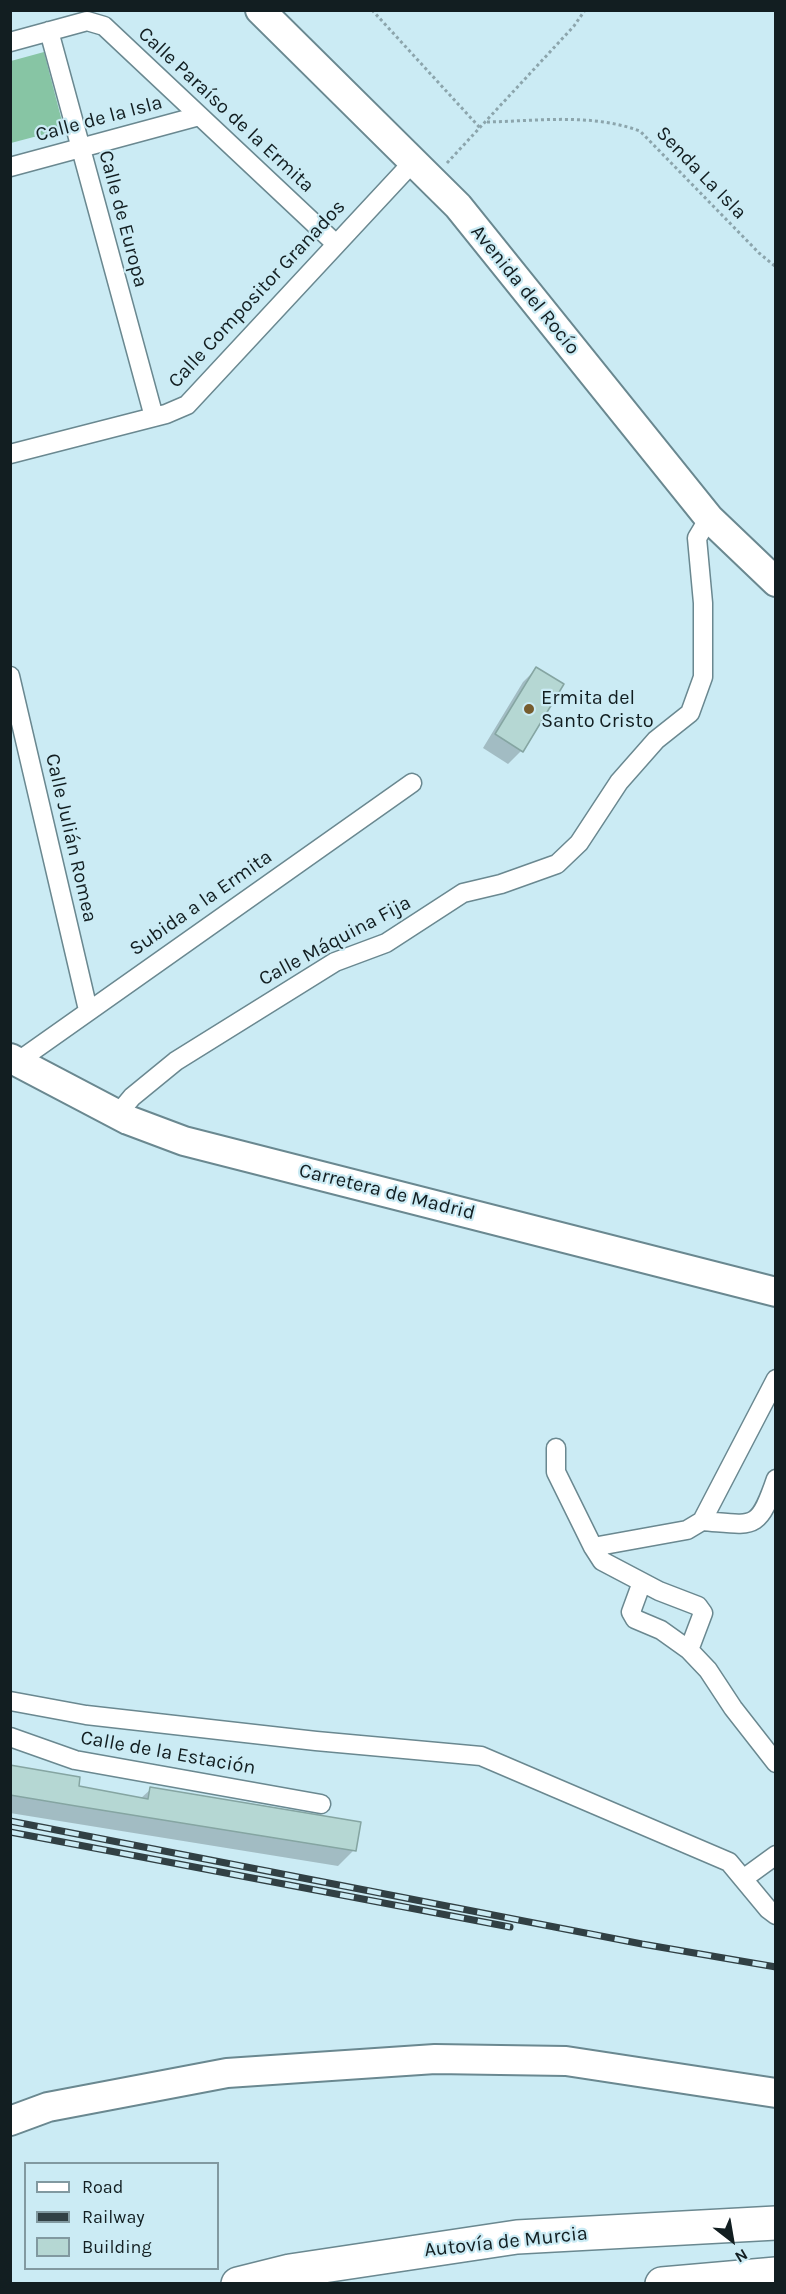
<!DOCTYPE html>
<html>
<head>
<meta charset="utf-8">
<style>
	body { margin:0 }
	#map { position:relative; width:786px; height:2294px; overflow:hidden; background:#cbebf4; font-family:Karla,sans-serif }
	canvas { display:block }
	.frame { position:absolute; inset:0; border:12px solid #121e21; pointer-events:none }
	.legend { position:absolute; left:24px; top:2162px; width:195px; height:108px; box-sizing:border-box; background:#cbebf4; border:2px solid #8199a0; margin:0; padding:8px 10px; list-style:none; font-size:18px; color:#121e21 }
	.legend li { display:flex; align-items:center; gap:12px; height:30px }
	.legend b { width:30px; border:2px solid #8199a0 }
	.north { position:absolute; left:702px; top:2210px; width:60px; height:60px; -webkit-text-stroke:4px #cbebf4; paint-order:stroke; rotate:149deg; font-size:16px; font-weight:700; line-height:24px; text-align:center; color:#121e21 }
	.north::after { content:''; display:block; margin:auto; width:21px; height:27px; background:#121e21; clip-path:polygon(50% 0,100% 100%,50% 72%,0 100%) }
</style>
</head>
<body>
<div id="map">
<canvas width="786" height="2294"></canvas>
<div class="frame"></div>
<ul class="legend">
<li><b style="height:8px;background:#fff"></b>Road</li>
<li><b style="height:8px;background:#314044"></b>Railway</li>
<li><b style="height:16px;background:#b5d7d3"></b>Building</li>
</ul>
<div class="north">N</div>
</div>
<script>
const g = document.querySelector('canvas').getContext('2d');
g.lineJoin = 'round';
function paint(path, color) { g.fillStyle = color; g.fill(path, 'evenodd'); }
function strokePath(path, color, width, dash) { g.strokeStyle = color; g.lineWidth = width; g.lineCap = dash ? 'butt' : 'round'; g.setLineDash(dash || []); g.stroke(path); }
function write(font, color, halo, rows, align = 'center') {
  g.font = font + ' Karla,sans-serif'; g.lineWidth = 4.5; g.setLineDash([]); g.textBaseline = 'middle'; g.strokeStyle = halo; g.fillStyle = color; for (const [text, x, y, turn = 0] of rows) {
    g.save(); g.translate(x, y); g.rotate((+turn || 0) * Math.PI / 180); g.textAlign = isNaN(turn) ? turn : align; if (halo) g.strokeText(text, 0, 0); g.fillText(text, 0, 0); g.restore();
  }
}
paint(new Path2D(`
	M44 52 64 129 11 143V61Z`), '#87c5a4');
paint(new Path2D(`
	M536 669 521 751 508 764 483 748 523 682Z
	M10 1766 77 1788 140 1799 151 1789 354 1850 338 1866 10 1813Z`), '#0003');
const building = new Path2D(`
	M536 667 564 684 523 752 495 734Z
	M10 1765 80 1777 79 1786 148 1799 150 1787 361 1822 356 1851 76 1806 10 1795Z`);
paint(building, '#b5d7d3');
strokePath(building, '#85a5a2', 1.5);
const minor = new Path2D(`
	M49 31 154 417
	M10 42 87 21 104 26 336 244
	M10 167 199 116
	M10 454 166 414 187 405 413 162
	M10 676 88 1010
	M17 1062 412 783
	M117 1115 132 1097 176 1061 335 962 386 943 463 893 501 884 557 864 579 843 619 782 656 740 690 713 703 677V603L697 538 709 518
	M556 1448V1472L593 1547 602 1561 659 1591 698 1606 703 1613 689 1650
	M702 1521C754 1525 758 1532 776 1479
	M593 1547 687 1530 702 1521 776 1379
	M642 1582 631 1612 635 1619 661 1630 689 1650 708 1670 733 1708 776 1763
	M10 1701 86 1715 316 1741 481 1756 729 1862 768 1909 776 1915
	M10 1737 75 1760 321 1804
	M743 1879 776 1855`);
const primary = new Path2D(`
	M260 10 458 206 709 518 776 582
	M10 1058 128 1120 184 1141 776 1292
	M10 2121 48 2107 227 2073 435 2059 566 2061 776 2093`);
const motorway = new Path2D(`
	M238 2284 290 2271 517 2237 776 2223
	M662 2284 776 2274`);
strokePath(minor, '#6a8890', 21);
strokePath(primary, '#6a8890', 32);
strokePath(motorway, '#6a8890', 36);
strokePath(new Path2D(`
	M372 10 481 129
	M487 122C538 121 591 113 640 131L759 253 776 267
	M447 163 574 26 585 10`), '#8ca5ac', 3, [3, 3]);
strokePath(minor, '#fff', 18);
strokePath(primary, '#fff', 28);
strokePath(motorway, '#fff', 33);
const rail = new Path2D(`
	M10 1821 642 1944 776 1967
	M10 1832 510 1927`);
strokePath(rail, '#314044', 7);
strokePath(rail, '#cbebf4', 4.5, [14]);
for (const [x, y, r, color] of [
	[529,709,6,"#765c2e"]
]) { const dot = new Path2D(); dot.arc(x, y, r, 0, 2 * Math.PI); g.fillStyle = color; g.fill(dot); strokePath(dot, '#cbebf4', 2); }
write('20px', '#121e21', '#cbebf4', [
	["Calle Paraíso de la Ermita",226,110,43],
	["Calle de la Isla",99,119,-15],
	["Senda La Isla",701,173,46],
	["Calle de Europa",123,219,75],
	["Avenida del Rocío",525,290,51],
	["Calle Compositor Granados",257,294,-47],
	["Calle Julián Romea",71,838,77],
	["Subida a la Ermita",201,903,-35],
	["Calle Máquina Fija",335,941,-28],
	["Carretera de Madrid",387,1192,14],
	["Calle de la Estación",168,1753,10],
	["Autovía de Murcia",506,2242,-6]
]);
write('20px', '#121e21', '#cbebf4', [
	["Ermita del",541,698],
	["Santo Cristo",541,721]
], 'left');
</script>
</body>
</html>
